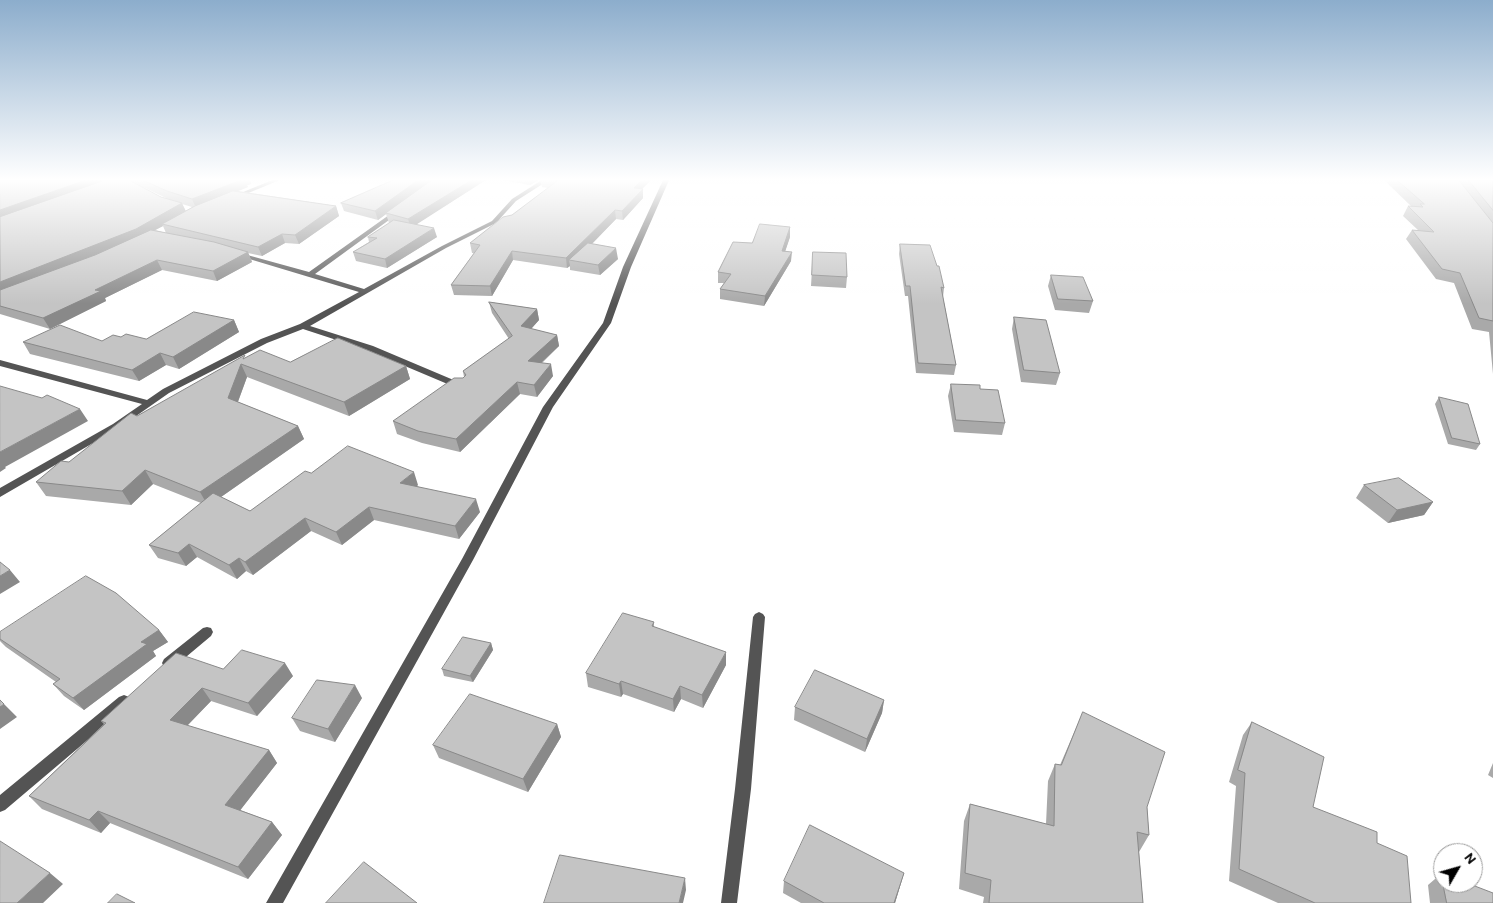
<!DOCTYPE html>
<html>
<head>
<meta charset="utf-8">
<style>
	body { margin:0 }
	#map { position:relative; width:1493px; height:903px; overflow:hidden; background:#fff; font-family:Overpass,sans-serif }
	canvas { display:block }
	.north { position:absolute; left:1433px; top:843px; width:50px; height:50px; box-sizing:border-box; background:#fff; border:1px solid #999; border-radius:50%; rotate:52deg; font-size:14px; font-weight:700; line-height:20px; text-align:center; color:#000 }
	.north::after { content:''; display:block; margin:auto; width:18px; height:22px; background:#000; clip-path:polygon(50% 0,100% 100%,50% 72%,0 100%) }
</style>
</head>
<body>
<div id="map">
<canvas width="1493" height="903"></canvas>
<div class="north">N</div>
</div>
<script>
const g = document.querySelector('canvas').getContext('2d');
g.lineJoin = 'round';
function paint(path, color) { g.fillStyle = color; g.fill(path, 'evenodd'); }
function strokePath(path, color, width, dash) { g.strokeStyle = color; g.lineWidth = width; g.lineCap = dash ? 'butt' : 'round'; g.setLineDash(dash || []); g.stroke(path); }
paint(new Path2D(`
	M277 178H285L236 198 231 197Z
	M545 178H552L516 201 496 223 446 248 310 326 373 346 463 384 465 386 463 388H457L367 350 303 329 267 343 169 393 119 428 0 497V488L113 424 142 404 0 366V360L147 400 163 389 261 339 300 324 359 292 236 255V253H240L309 272 396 210H400V212L315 274 364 289 442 246 492 221 512 199Z
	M664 178H670L631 267 611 323 553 407 473 560 283 903H266L462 559 543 407 603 323 623 267Z
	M759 612 763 614 765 617 751 789 737 903H721L735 789 753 617 755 614Z
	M207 627 211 628 213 632 211 636 174 667 169 668 164 667 162 663 164 659 203 628Z
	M124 695 129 697 131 701 129 705 5 810 0 812V795L119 697Z`), '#545454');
paint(new Path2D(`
	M0 178 127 179 131 181 129 178H258L250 180 251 184 247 185 248 187 238 191 336 206 339 216 299 244 285 243 262 256 248 253 252 262 217 281 162 270 105 298 106 301 50 329 0 314ZM141 186 168 199 161 197ZM182 204 192 207 186 211ZM163 226 166 233 155 230Z
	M398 178H653L642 189 643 198 623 220 616 219 592 244 618 259 600 275 570 270V266L567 268 513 260 492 296 454 295 451 285 474 253H472L470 243 512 215 548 188 542 187 540 179 530 185 489 178 416 224 437 237 387 268 356 261 353 252 369 242 368 237 389 223 386 214 378 220 344 211 341 203Z
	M1382 178H1493V374L1489 332 1472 329 1454 283 1436 279 1406 239 1412 230H1418L1403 216 1408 206 1412 207Z
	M790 227V237L785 251 791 261 764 306 720 299V289L724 283H718V272L752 243Z
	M900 244 944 288 943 297 956 365 954 375 916 373 908 296H905L899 254Z
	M813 252 847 277 846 288 811 286Z
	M1051 275 1093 301 1089 313 1055 310 1048 286Z
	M489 302 537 309 539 320 531 329 557 335 559 346 542 363 553 376 537 397 520 394 460 452 422 443 397 434 393 421 463 378 464 377 463 371 509 339 492 313Z
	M1014 317 1060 373 1056 385 1021 382 1012 329Z
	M234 320 239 332 179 369 166 365 139 381 30 354 23 342 102 341 121 337 146 339Z
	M247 358 290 362 406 366 410 379 349 416 247 377 238 402 298 426 304 439 221 497 250 511 311 473 418 485 417 486 480 512 459 539 374 520 342 545 311 531 253 575 246 571 237 579 197 557 186 566 158 558 149 545 201 503 153 484 131 505 46 496 36 482 69 462 137 416Z
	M951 384 980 389 1005 423 1002 435 954 432 948 396Z
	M1439 397 1480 444 1476 450 1448 444 1435 404Z
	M1364 485 1433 502 1424 515 1388 523 1356 498Z
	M654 622V627L726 665 703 708 681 699 674 712 623 694 621 697 588 687 586 673Z
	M159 630 168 642 153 651 156 656 84 710 64 696 53 684 56 682 6 647 0 641V632Z
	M491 643 493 650 473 682 444 676 442 669Z
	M223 669 293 676 257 716 211 701 187 726 269 750 277 763 240 810 272 822 282 835 248 879 110 823 101 833 42 809 29 796 104 724 101 721Z
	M362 698 335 742 300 731 292 718Z
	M884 700 882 713 865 752 794 720 795 707Z
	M1083 712 1147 807 1149 835 1139 852 1143 903H983L984 897 959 889 964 821 970 804 1046 824 1048 781 1055 764 1060 765Z
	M1252 722 1313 807 1377 843 1411 903H1278L1229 881 1236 786 1229 782 1243 735Z
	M557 724 561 737 528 792 439 758 433 745Z
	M1493 763V778L1488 775Z
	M904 873 895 903H801L783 893 784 881Z
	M1442 873 1443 874V883H1467L1493 903H1430L1428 885Z`), '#a9a9a9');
paint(new Path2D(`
	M92 178H121L0 221V210Z
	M241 178H258L250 180 251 184 247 185 248 187 196 208 192 199Z
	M421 178H435L378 220 375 211Z
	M475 178H489L411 228 408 219Z
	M529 178H542L530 185Z
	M644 178H653L635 196 634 188Z
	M643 189V198L623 220 622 211Z
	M182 203 186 212 162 224 163 226 140 238 0 295V282Z
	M336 206 339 216 299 244 295 235Z
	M615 210 616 219 575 261 569 260 570 266 567 268 566 258Z
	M790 227V237L782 261V251Z
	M434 228 437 237 387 268 385 259Z
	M282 234 285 243 262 256 258 247Z
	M616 248 618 259 600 275 598 265Z
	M512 251 513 260 492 296 490 286Z
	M248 252 252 262 217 281 213 271Z
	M792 252 791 261 764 306 765 296Z
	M157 260 162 270 105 298 106 301 50 329 43 318 95 290Z
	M537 309 539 320 523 338 521 326Z
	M234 320 239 332 179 369 173 357Z
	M557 335 559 346 530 373 528 361Z
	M160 353 166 365 139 381 132 370Z
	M241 364 247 377 234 412 228 398Z
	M551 364 553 376 537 397 534 385Z
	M406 366 410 379 349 416 344 402Z
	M517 382 520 394 460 452 456 439Z
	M80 409 88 421 5 467 6 468 0 472V452Z
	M298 426 304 439 208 506 200 492Z
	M145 470 153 484 131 505 122 491Z
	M414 472 418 485 405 496 400 483Z
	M476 499 480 512 459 539 455 526Z
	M1433 502 1424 515 1388 523 1397 510Z
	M369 507 374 520 342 545 336 532Z
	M305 518 311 531 253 575 245 562Z
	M189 544 197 557 186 566 178 553Z
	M239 558 246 571 237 579 229 565Z
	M10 570 20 582 0 594V576Z
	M159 630 168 642 153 651 156 656 84 710 73 698 141 642Z
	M491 643 493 650 473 682 470 676Z
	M726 652V665L703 708 702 695Z
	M285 663 293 676 257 716 248 703Z
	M621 681 623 694 621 697 619 684Z
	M355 685 362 698 335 742 328 729Z
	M680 686 681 699 674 712 673 699Z
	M202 688 211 701 180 733 170 720Z
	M884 700 882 713 865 752 867 739Z
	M4 704 17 717 0 729V707Z
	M557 724 561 737 528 792 523 779Z
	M269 750 277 763 235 817 225 805Z
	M98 811 110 823 101 833 89 820Z
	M272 822 282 835 248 879 238 867Z
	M50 873 63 884 43 903H17Z
	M904 873 895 903H894Z
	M685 878 686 890 683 903H679Z`), '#898989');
const building = new Path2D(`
	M0 178H92L0 210Z
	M111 178H125L161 197 182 203 136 229 0 282V217Z
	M138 178H242L244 179 192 199 167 191Z
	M398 178H421L375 211 341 203Z
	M435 178H475L408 219 386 213Z
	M540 178H644L634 188 643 189 622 211 615 210 566 258 512 251 490 286 451 285 480 245 470 243 503 217 512 215 557 181Z
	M1395 178H1457L1493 223V321L1479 318 1460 273 1442 269 1412 230 1434 232 1408 206 1423 207 1420 204H1424Z
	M1467 178H1493V210Z
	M233 191 336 206 295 235 282 234 258 247 162 224 195 206Z
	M394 220 434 228 385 259 353 252 377 238 368 237Z
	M760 224 790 227 782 251 792 252 765 296 720 289 731 274 718 272 733 242 752 243Z
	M151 230 214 242 248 252 213 271 157 260 95 290 101 291 43 318 0 306V290L95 255Z
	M588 243 616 248 598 265 569 260Z
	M900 244 930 245 937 266H939L944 288 941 287 956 365 918 363 910 286H906Z
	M813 252 846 253 847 277 812 275Z
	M1051 275 1083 277 1093 301 1058 299Z
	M489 302 537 309 521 326 557 335 528 361 551 364 534 385 517 382 456 439 418 431 393 421 454 378H463L466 375 463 371 512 336Z
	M194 312 234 320 173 357 160 353 132 370 23 342 60 325 102 341 113 335 121 337 126 334 146 339Z
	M1014 317 1046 320 1060 373 1024 370Z
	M338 338 406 366 344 402 241 364 228 398 298 426 200 492 145 470 122 491 36 482 61 461 69 462 131 413 137 416 245 355 243 359 260 350 290 362Z
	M951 384 980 385V389L998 390 1005 423 956 420Z
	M0 386 42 398 47 395 80 409 0 452Z
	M1439 397 1468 404 1480 444 1452 438Z
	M348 446 414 472 400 483 476 499 455 526 369 507 336 532 305 518 245 562 239 558 229 565 189 544 178 553 149 545 213 493 250 511 305 471 311 473Z
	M1399 478 1433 502 1397 510 1364 485Z
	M0 562 10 570 0 576Z
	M86 576 116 593 159 630 141 642 147 644 73 698 53 684 60 679 0 639V632Z
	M623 613 654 622 652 626 726 652 702 695 680 686 673 699 621 681 619 684 586 673Z
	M463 637 491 643 470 676 442 669Z
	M242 650 285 663 248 703 202 688 170 720 269 750 225 805 272 822 238 867 98 811 89 820 29 796 106 723 101 721 176 653 223 669Z
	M815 670 884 700 867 739 795 707Z
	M317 680 355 685 328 729 292 718Z
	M470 694 557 724 523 779 433 745Z
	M0 700 4 704 0 707Z
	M1083 712 1165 752 1147 807 1149 835 1137 832 1143 903H989L991 880 965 873 970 804 1054 826 1055 764 1061 765Z
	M1252 722 1324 757 1313 807 1377 832V843L1407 856 1411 903H1315L1239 869 1245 773 1238 770Z
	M810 825 904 873 894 903H824L784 881Z
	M0 841 50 873 17 903H0Z
	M560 855 685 878 679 903H544Z
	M364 862 417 903H326Z
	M1443 883H1467L1493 893V903H1447Z
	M117 894 135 903H108Z`);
paint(building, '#c4c4c4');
strokePath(building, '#898989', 1);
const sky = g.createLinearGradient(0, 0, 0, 304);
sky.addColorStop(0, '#8cadcc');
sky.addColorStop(0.59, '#fff');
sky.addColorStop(1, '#ffffff00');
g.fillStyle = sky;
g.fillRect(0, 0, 1493, 304);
</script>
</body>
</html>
